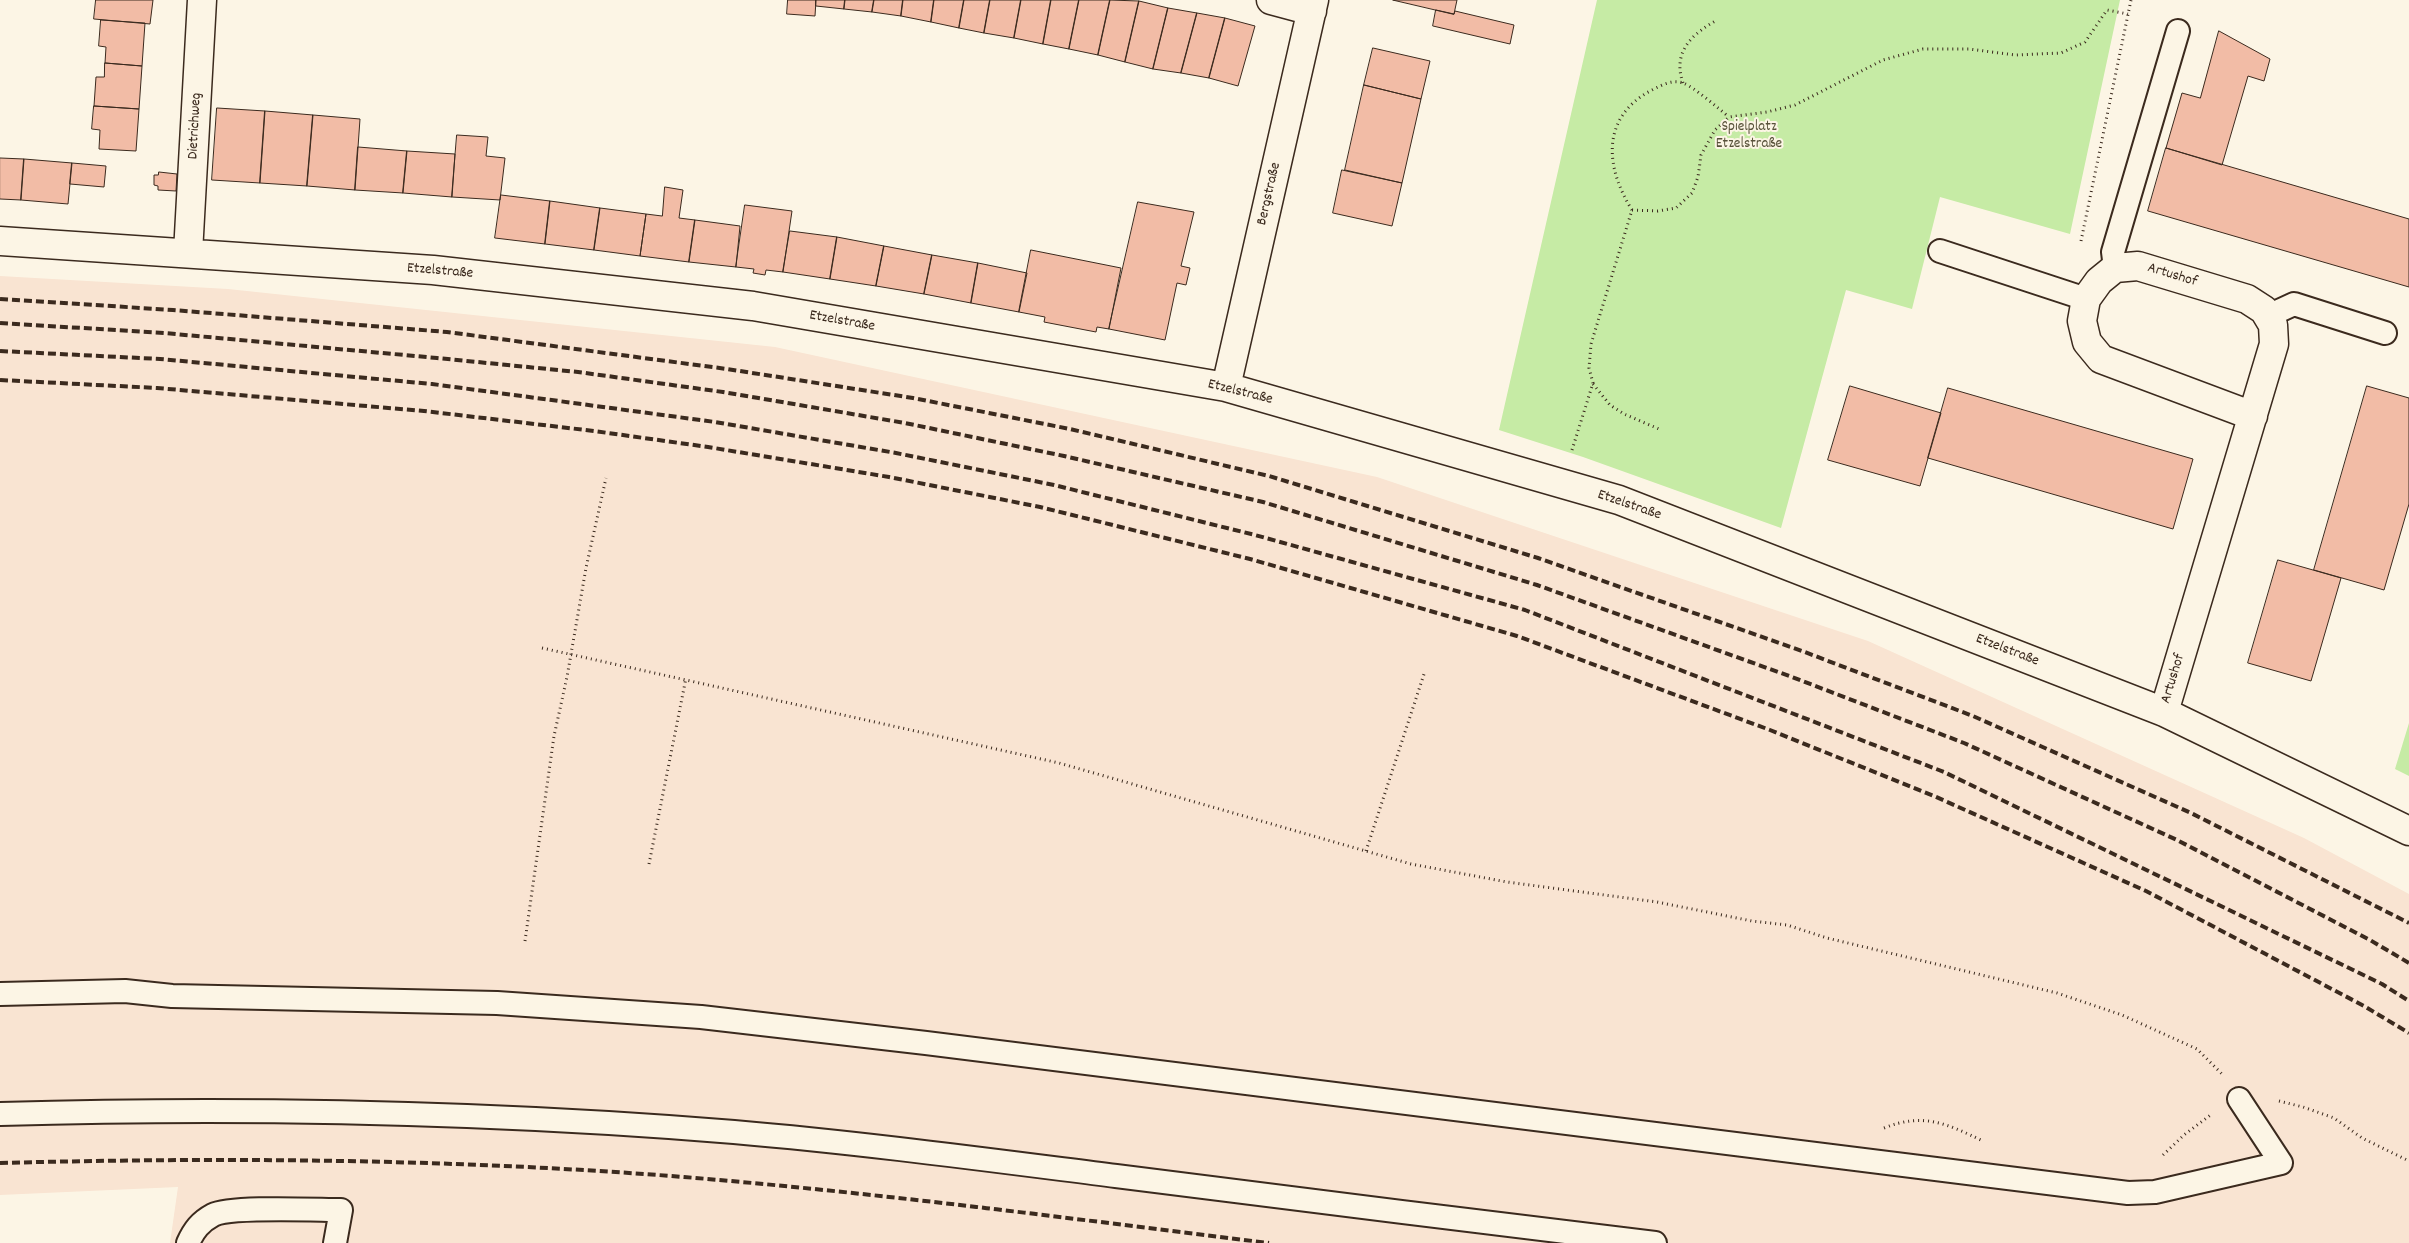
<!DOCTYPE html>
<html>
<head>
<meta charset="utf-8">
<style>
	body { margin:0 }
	canvas { display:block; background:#fcf5e5 }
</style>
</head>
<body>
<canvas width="2409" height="1243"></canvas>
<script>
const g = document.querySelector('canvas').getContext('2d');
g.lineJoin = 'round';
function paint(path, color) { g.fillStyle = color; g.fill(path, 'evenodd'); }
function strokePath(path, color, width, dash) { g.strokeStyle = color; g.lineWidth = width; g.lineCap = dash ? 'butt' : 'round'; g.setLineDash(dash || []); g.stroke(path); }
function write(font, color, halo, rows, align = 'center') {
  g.font = font + ' Dekko,sans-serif'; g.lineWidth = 4; g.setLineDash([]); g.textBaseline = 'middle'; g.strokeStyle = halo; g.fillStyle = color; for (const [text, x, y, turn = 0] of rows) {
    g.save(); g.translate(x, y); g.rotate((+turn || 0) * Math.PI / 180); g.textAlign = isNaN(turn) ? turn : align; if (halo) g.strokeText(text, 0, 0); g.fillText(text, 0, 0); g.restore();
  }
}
paint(new Path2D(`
	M0 276 228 289 775 347 1377 477 1868 641 2304 838 2409 894V1243H170L178 1187 0 1195Z`), '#f9e4d2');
paint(new Path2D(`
	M1597 0H2120L2070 234 1940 197 1912 309 1846 290 1781 528 1583 457 1499 430Z
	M2409 723V776L2395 769Z`), '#c6eba5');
const building = new Path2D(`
	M96 0H153L150 24 94 19Z
	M788 0H816L815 16 787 14Z
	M816 0H845L844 9 816 6Z
	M845 0H874L872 12 844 9Z
	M874 0H903L901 16 872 12Z
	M903 0H934L931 22 901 16Z
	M934 0H964L959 28 931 22Z
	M964 0H990L984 33 959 28Z
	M990 0H1021L1014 38 984 33Z
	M1021 0H1051L1043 44 1014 38Z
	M1051 0H1079L1069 49 1043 44Z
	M1079 0H1110L1098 55 1069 49Z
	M1110 0 1139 1 1125 62 1098 55Z
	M1393 0H1457L1454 14Z
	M1139 1 1168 8 1153 69 1125 62Z
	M1168 8 1197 13 1181 73 1153 69Z
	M1436 10 1454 14 1455 11 1514 25 1510 44 1433 26Z
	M1197 13 1225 18 1209 78 1181 73Z
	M1225 18 1255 26 1238 86 1209 78Z
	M101 20 145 23 142 66 105 63 106 47 99 46Z
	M2219 31 2270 59 2264 81 2248 76 2222 165 2166 148 2182 93 2200 98Z
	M1373 48 1430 61 1421 99 1364 85Z
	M105 63 142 66 139 109 94 106 96 77H104Z
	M1364 85 1421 99 1402 183 1345 170Z
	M94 106 139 109 136 151 99 149 100 130 92 129Z
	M217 108 265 111 260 183 212 180Z
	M265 111 313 115 307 186 260 183Z
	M313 115 360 119 355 190 307 186Z
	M457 135 488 137 486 156 505 158 500 200 452 197Z
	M358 147 407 151 403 193 355 190Z
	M2166 148 2409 219V287L2148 211Z
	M407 151 455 154 452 197 403 193Z
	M0 158 24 159 21 200 0 199Z
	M24 159 72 163 68 204 21 200Z
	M72 163 106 166 104 187 70 184Z
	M1342 170 1402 183 1392 226 1333 213Z
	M159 172 177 174 176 191 158 190V186L154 185V175H158Z
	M665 187 683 190 679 218 695 220 689 262 640 256 646 214 662 216Z
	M501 195 550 201 545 244 495 238Z
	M550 201 600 208 594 250 545 244Z
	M1138 202 1194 212 1181 266 1190 268 1186 285 1177 283 1165 340 1109 329Z
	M745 205 792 211 783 272 766 270 765 275 753 273 754 269 736 267Z
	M600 208 646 214 640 256 594 250Z
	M695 220 740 226 736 267 689 262Z
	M790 231 837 237 830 279 783 272Z
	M837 237 884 246 876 286 830 279Z
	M884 246 932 255 924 294 876 286Z
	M1031 250 1121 268 1109 329 1097 327 1096 332 1044 322 1045 317 1019 312Z
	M932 255 978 263 971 303 924 294Z
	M978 263 1027 273 1019 312 971 303Z
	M1850 386 1941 413 1920 486 1828 460Z
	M2367 386 2409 398V504L2384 590 2314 570Z
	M1948 388 2193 459 2173 529 1928 458Z
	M2278 560 2341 578 2311 681 2248 663Z`);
paint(building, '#f2bca6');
strokePath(building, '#3b2a1e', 1);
const lane = new Path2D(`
	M1940 251 2086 299
	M2115 268 2113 252 2178 31
	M2268 316 2294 304 2385 333
	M0 994 125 991 172 996 497 1003 701 1017 926 1043 2128 1193 2155 1192 2281 1163 2239 1099
	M0 1114C245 1107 490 1112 734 1132 862 1143 989 1160 1116 1176 1296 1199 1475 1221 1655 1243
	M188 1243C194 1230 200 1222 213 1215 230 1206 317 1210 341 1210L335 1243`);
const street = new Path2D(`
	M1271 0 1312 11
	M0 241 433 270 753 306 1226 387 1619 500 2164 712 2409 831
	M188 253 202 0
	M1226 387 1314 0
	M2164 712 2274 344 2273 325 2264 310 2247 299 2138 266 2115 268 2099 281 2086 299 2082 321 2087 342 2101 359 2253 416`);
strokePath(lane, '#3b2a1e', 26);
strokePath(street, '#3b2a1e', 31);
strokePath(new Path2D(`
	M1683 83C1672 52 1692 34 1717 20
	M1632 210C1605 167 1601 118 1650 91 1660 86 1671 79 1683 83 1693 86 1719 109 1729 117
	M2081 241 2131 0
	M1593 384 1610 405 1624 414 1659 429
	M1572 450 1593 383 1589 368 1591 344 1632 210 1658 211 1676 208 1692 193 1698 177 1701 155 1715 130 1729 117 1767 112 1795 105 1883 60 1923 49H1969L2015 55 2061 53 2085 42 2107 10 2128 14
	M542 648 1059 763 1411 864 1507 882 1657 902 1752 921 1787 925 1827 938 2057 993 2122 1015 2197 1049 2222 1074
	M1366 851 1425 671
	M649 864 686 678
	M525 941 554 736 567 677 586 568 606 478
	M2279 1101 2303 1107 2334 1118 2362 1138 2409 1161
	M1884 1128C1924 1112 1947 1124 1983 1141
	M2163 1155 2184 1135 2212 1114`), '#3b2a1e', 3, [1, 4]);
strokePath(lane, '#fcf5e5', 22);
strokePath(street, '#fcf5e5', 28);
strokePath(new Path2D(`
	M0 299 173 310 447 332 727 369 913 398 1070 429 1269 476 1538 558 1802 651 1973 716 2191 813 2409 923
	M0 323 164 333 437 358 578 372 723 392 905 423 1064 456 1263 502 1537 585 1792 677 1964 743 2177 840 2370 940 2409 963
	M0 351 160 359 432 384 715 422 896 453 1054 485 1255 535 1525 610 1944 772 2382 984 2409 1001
	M0 380 157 388 424 411 594 431 708 447 889 477 1040 507 1250 559 1517 636 1770 730 1934 796 2146 891 2364 1006 2409 1033
	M0 1163C228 1157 457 1159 684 1177 880 1193 1074 1219 1269 1243`), '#3b2a1e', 4, [8, 4]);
write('15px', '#3b2a1e', '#fcf5e5', [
	["Dietrichweg",196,126,-87],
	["Bergstraße",1270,194,-77],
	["Etzelstraße",440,272,5],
	["Artushof",2172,276,17],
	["Etzelstraße",842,322,10],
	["Etzelstraße",1240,393,14],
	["Etzelstraße",1629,506,19],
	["Etzelstraße",2007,651,21],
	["Artushof",2174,679,-73]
]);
write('15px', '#575139', '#fcf5e5', [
	["Spielplatz",1749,128],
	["Etzelstraße",1749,145]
]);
</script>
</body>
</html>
